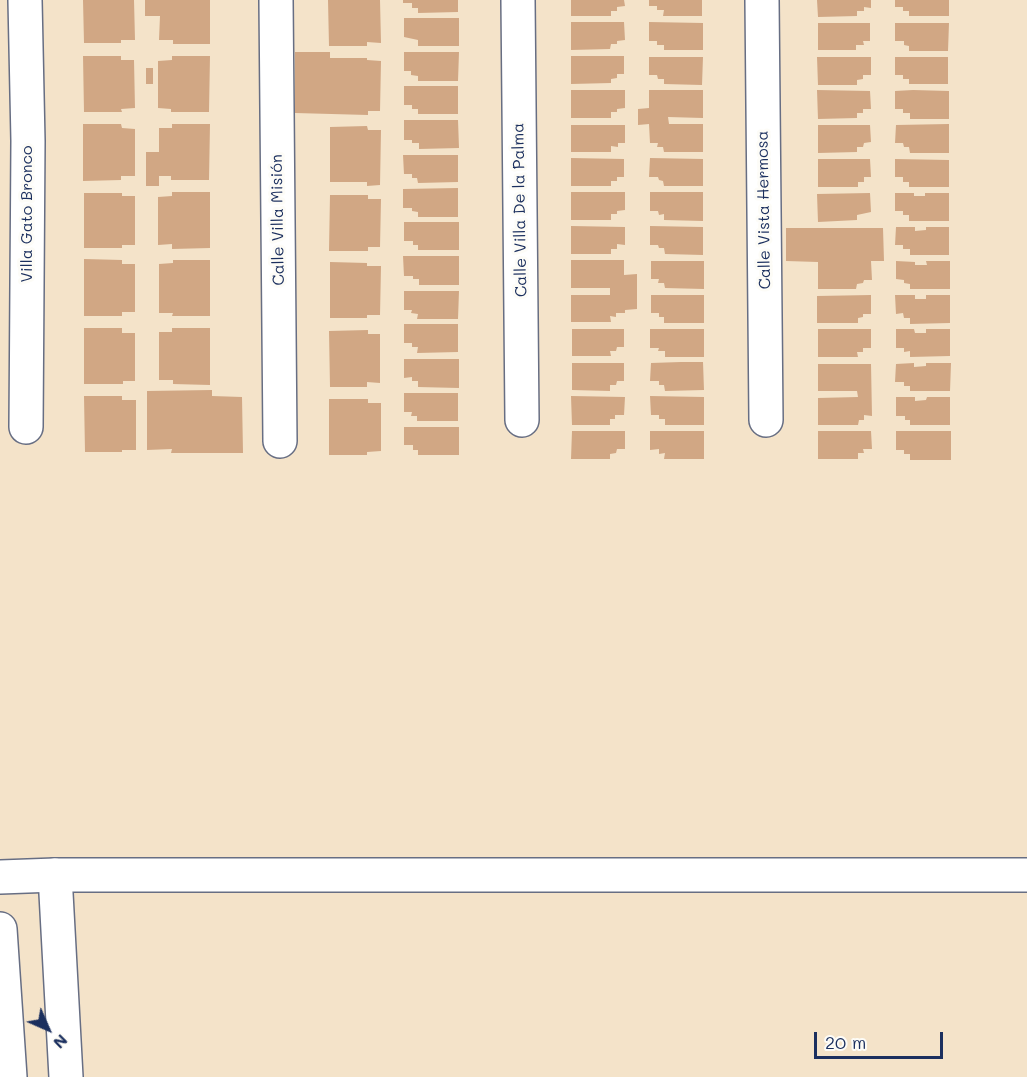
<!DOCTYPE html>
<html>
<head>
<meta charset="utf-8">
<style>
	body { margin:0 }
	#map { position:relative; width:1027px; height:1077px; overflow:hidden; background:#f4e3c9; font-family:Mali,sans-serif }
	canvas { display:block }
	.north { position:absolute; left:18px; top:999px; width:60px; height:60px; -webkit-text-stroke:4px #fdfcf7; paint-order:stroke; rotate:135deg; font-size:16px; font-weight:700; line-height:24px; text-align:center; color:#1b2f5e }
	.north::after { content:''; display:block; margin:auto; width:21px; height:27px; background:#1b2f5e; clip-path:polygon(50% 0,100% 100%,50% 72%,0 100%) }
	.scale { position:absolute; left:814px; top:1032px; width:129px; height:27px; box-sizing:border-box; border:3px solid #1b2f5e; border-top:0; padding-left:8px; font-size:18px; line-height:21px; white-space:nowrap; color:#1b2f5e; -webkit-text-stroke:4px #fdfcf7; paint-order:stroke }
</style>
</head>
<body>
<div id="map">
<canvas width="1027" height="1077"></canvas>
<div class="north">N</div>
<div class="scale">20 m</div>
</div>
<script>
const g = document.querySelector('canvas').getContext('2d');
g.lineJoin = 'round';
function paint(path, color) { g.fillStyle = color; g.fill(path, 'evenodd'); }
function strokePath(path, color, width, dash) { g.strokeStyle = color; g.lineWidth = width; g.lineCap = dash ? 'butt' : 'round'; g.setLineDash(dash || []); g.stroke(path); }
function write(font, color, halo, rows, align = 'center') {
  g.font = font + ' Mali,sans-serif'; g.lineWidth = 6; g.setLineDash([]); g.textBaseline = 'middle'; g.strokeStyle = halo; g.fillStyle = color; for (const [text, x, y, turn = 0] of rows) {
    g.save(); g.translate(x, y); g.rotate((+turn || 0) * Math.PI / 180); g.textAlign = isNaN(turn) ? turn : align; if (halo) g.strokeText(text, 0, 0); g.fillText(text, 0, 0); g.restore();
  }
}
paint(new Path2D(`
	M83 0H134L135 40H121V43H84Z
	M145 0H210V44H173V40H159L160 16H145Z
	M328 0H380L381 43 367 42V46H329Z
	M403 0H458V12L418 13V8H412V3H403Z
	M571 0H624L625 6 617 7V11H611V16H571Z
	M649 0H702V16H663L664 10H657V6H649Z
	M817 0H871V8L864 7V11H857V16L818 17Z
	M895 0H949V16H909V11H903V7H895Z
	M404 18H459V46H418V40L404 37Z
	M571 22H624L625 40 617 41V44H611L610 49 571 50Z
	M649 22 703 23V50H664V45H657V41H649Z
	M818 23H870V41H863L864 45H856V50H818Z
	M895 23H949L948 51H909V46L904 45V41H895Z
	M295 52H330V58H367V60L381 61 380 111H368V115L295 113Z
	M404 52H459L458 81H418V76L411 75V71H404Z
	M83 56H121V60H134L135 108 121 109 122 112H84Z
	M172 56H210L209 112H171V109L158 108V61L172 60Z
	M571 56H624V74H617V78L611 79V83L571 84Z
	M649 57H703L702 85 664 84V79H658L657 75H649Z
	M817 57H871V75H863V79L857 80V85H818Z
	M895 57H948V84H909V79H903V75H895Z
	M146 68H153V84H146Z
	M404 86H458V114H418V109H412V105H404Z
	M571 90H625V108L617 109V112H611V118H571Z
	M649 90H703V118L668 117 669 124H703V152H664L663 147H657L658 143H650L649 124 638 125V109L649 108Z
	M817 90 870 91 871 109H863V113H857V118L818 119Z
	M913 90 949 91V119H910V113H903V109H895V91Z
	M404 120H458L459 148 419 149V143H412V140H404Z
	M83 124H121L122 128 135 129V176H121V180L83 181Z
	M172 124H210L209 180H171V176H159V186H146V152H159V128H172Z
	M949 124V153H910L909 147H904L903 143H895L896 125Z
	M571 125H625V143H618V147L611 146V152H571Z
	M818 125H870L871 142 864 143 863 147H857V152L818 153Z
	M367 126 368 130H381L380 185 367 186V182H330V127Z
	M403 155H458V182L418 183 417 178H412V174H404Z
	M571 158 624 159V177H617V181H611V186H571Z
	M650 158 703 159V186H664L663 181 659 180 658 177H649Z
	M818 159H870L871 177H864V182H858V187H818Z
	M895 159 949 160V187H909V182H903V177H895Z
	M458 188V217H418V212L412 211V208H403V189Z
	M172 192H210V248L172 249V244L158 245V197L172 196Z
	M571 192H625V210L617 211V214H611V220H571Z
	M650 192H703V221L664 220V214L659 215 658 211H650Z
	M84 193H122V196H135V245H122V248H84Z
	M870 193 871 212 857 215V220L818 222 817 194Z
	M895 193H914V196H925V193H949V221H909V215H903V211H895Z
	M330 195H368V199H381L380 247H368V251H329Z
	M404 222H459V250H418V245H413V241H404Z
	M571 226 625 227V245L617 244V249H611V254H571Z
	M650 226 703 227V255L665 254 664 248H659L658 245H650Z
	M896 227H915V231L926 230V227H949V255H910V249H903V245H895Z
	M786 228H883L884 261H871L872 280H864L863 283 857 284 856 289H818V262L786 261Z
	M403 256H459V285H419V279H413V276H404Z
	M84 259 122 260V264H135V312H122V316H84Z
	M173 260H210V316H172L173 313H159V264L173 263Z
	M571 260H624V275L637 274V309L625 310V313H616V317L610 316 611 322H571V295H610V288H571Z
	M651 261H704V289L665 288 664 283H658L659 279H651Z
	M896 261 915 262V265H927L926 261H950V289H910V284L904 283V280L896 279Z
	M330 262 367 263V266H381L380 315H367V318H330Z
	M404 291H459L458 319H417L418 314 411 313 412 310H404Z
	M651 295H704V323H664V317H659V313H651Z
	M871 295V314H863V317L858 318V323H817V296Z
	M895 295H915V299H926V295H950V323L910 324V318H904L903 313 896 314Z
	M404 324H458V352L417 353 418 347H412V343H404Z
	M84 328H122V333H135V381H123V384H84Z
	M172 328H210V385L173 384V380H159V332H172Z
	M572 329H624V347H617L616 351H610L611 356H572Z
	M650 329H704V357H665V351H658L659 348H650Z
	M818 329H871V348H863V352H857L858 357H818Z
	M896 329H914L915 333H926V329H950V356L910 357V351L904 352V348H896Z
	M368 330V334H380V383L367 382V387H330L329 331Z
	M404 359H459V388L418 387V381H412V377L404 378Z
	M681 362H703L704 390 665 391 664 385H659V381H650L651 363Z
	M572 363H624V381H617L616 385H610V391L572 390Z
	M914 363V367L926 366V363H951L950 391H910V386H904V382H895L896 364Z
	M818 364H871L872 416 864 415V420H859L858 425H818V398L858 397 857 391H818Z
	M212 390V396L242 397 243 453H171L172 449 147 450V391Z
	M404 393H458V421H417V416H411L412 412H404Z
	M84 396H122V400H136V450H122V452H85Z
	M571 396 625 397 624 415H615V419H610V425H572Z
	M650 396 704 397V425H665V419H659V415H651Z
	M896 397H915V401L926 400 927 397H950V425H910V420H905V416H896Z
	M329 399H368V403H381V451L367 452V455H329Z
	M404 427H459V455H418V450H413V445H404Z
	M572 431H625V449H617L616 453 610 454V459H571Z
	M650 431H704V459H664L665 453 659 454V449L650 450Z
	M818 431H871L872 449H863L864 453H858V459H818Z
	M896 431H951V460H910V454H904V450H896Z`), '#d1a784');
const street = new Path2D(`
	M25 0 28 141 26 427
	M276 0 280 441
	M518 0 522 420
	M762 0 766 420
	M55 875 66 1077
	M0 929 10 1077`);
const secondary = new Path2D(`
	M0 877 55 875H1027`);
strokePath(street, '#676e83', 36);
strokePath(secondary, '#676e83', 36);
strokePath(street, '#fff', 33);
strokePath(secondary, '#fff', 33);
write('16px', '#1b2f5e', '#fdfcf7', [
	["Calle Villa De la Palma",520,210,-91],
	["Calle Vista Hermosa",764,210,-91],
	["Villa Gato Bronco",27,214,-90],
	["Calle Villa Misión",278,220,-91]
]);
</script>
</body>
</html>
